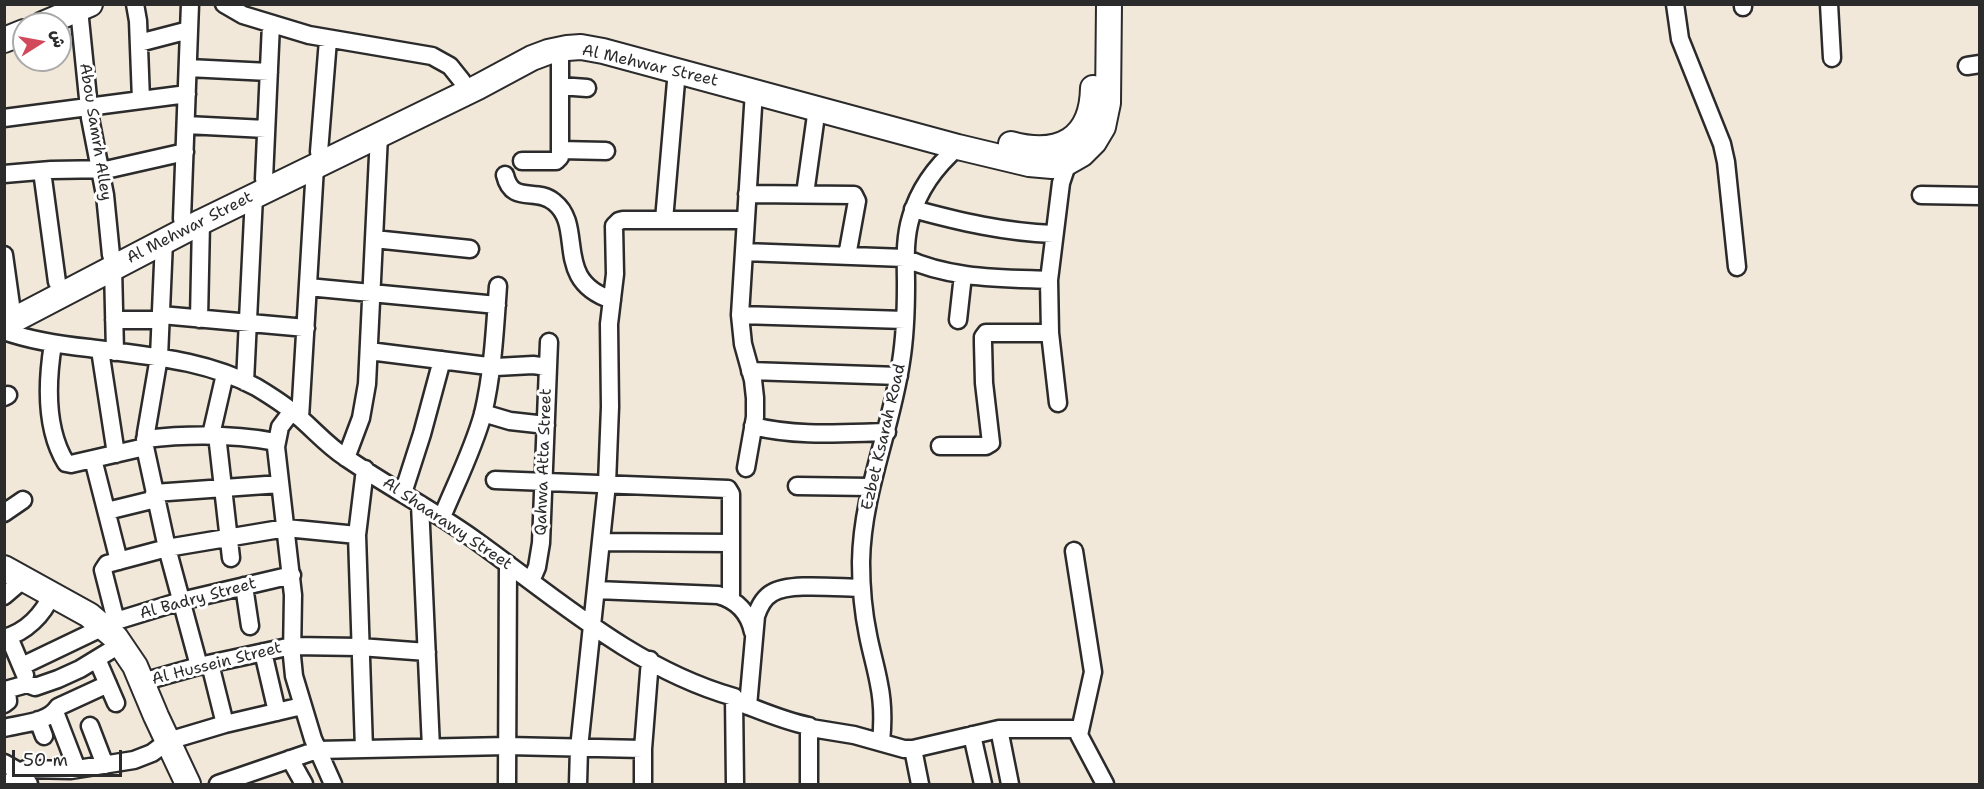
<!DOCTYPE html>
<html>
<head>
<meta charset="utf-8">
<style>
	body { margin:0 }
	#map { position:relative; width:1984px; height:789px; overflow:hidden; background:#f2e8da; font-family:"Shantell Sans","Playpen Sans Arabic",sans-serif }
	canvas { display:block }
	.frame { position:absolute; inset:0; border:6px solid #2b2b2b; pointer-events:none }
	.north { position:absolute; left:12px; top:12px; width:60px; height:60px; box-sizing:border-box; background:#fff; border:2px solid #aaa; border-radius:50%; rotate:79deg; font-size:16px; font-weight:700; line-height:24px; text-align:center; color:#2b2b2b }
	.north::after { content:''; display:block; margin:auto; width:21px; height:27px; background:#d1495b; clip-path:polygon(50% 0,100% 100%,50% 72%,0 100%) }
	.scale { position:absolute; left:12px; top:750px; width:110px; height:27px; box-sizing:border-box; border:3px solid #2b2b2b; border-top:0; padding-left:8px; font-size:18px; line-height:21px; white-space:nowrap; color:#2b2b2b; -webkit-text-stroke:4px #fff; paint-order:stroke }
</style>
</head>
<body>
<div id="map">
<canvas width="1984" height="789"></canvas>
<div class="frame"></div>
<div class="north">ش</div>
<div class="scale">50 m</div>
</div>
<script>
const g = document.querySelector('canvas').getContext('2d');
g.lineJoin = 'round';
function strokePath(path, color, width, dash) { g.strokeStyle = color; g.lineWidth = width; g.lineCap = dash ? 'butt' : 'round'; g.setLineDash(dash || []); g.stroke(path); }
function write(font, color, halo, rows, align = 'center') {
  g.font = font + ' "Shantell Sans",sans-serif'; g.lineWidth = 6; g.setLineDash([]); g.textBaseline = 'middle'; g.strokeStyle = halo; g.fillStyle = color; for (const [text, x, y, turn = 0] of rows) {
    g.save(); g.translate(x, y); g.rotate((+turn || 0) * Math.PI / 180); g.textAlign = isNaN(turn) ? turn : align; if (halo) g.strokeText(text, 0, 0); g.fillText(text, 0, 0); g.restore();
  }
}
const street = new Path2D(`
	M135 4 138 21 141 100
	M224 4 243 15 309 35 432 56 450 66 462 81
	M1675 4 1680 39 1722 144 1726 162 1737 267
	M1743 4V7
	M1829 4 1832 58
	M79 9 90 118 105 195 111 255
	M139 43 189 30
	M1967 66 1980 64
	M188 68 269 72
	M560 86 587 88
	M4 118 187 94
	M186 125 266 129
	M560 150 606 151
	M319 152 328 40
	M522 161H556L560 157V49
	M42 171 57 282
	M4 174 51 170 110 169 185 152
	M505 175C512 205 536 187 554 202 586 227 551 280 612 300
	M264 179 271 24
	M747 194 854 195 857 201 847 256
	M805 194 817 108
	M1921 195 1980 196
	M913 209C961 222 1004 232 1053 234
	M182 219 190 4
	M664 220 677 70
	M374 239 470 249
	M164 241 159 357 146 433 145 447 167 548 199 666
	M744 252 905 258C950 279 1000 278 1049 280
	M4 255 11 305
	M113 267 115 352
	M308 287 497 305
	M161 315 306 328
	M740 315 905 320
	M199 319 201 222
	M114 320H161
	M958 320 963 275
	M4 331C32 341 60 345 89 348 146 356 204 359 256 387 271 396 287 406 300 418 315 431 328 446 345 457 387 486 433 510 475 540 556 598 635 669 734 697L735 701C760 710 783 721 809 726L811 728 854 735 904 749H913L999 729H1079
	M53 344C47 381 45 429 66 463L71 464 145 447
	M100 350 116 454
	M369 351 496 367 533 365 548 367
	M750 371 899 376
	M245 382 254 196
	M4 397 8 395
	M1058 403 1050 333 1049 280 1061 183 1068 162
	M292 411 280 427 276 447 293 595 292 656 294 676 313 739 333 784
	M483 413 510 421 546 425
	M300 418 315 167
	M753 426C797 437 842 433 887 432
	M211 435 225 374
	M217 435 231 558
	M145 439C189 434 233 434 276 442
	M940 446H986L991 443 984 383 983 343V337L986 333H1050
	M346 458 361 418 367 384 379 135
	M93 459 119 561
	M746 468 755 417V398L753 380 743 344 740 315 754 91
	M495 480 728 489 731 494V600
	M797 486 871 487
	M154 493 280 484
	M403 493 422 434 442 360
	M420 504 431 748
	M107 511 156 499
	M4 513 23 500
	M442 517C456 483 473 450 483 414 493 372 495 328 498 286
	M602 542 731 543
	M1074 551 1093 672 1079 735 1105 784
	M531 581 537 567 541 543 549 342
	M244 586 250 626
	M596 590 718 595C737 600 749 613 753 632
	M4 596 24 579
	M116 621 103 570 107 564 167 548 286 528 357 535
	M9 637 25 675
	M4 638C26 632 43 615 52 594
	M263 652 277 712
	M97 659 116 703
	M210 664 225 724
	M22 666 116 621 181 601 292 575
	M142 682 199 666 292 646 360 647 427 652
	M734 697 735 784
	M4 704 8 701 7 691 9 689 27 684 35 687 58 679 80 669 121 644
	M748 706 756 616C759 607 763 598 772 593 789 582 840 588 862 588
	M55 712 77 769
	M38 720 44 736
	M90 726 105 765
	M809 726V784
	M4 728C22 723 48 723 58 707L108 684
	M999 729 1010 784
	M972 735 983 784
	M881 742C883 723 883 703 879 684 876 667 871 651 868 635 863 611 861 587 861 562 862 493 891 430 901 362 905 337 906 311 906 285 906 262 904 240 911 217 919 189 936 166 958 147
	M364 749 357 535 365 469
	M913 749 920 784
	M290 759 304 784
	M4 763 20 772 29 784
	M9 784 18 773 26 769 71 770 134 760 152 753 168 741 225 724 302 706
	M218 784 317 750 507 746 643 749
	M507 784 508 564
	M578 784 579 748 607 484 610 407 609 324 615 274 614 226 619 221 623 220H746
	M643 784V749L650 660`);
const secondary = new Path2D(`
	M43 24 90 4
	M4 40 24 32
	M1011 144C1059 157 1092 140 1093 88
	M4 325 201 222 478 87 532 58 548 52 567 48 581 47 603 51 958 147 1029 164 1052 166 1068 162 1082 154 1094 142 1103 127 1108 103 1109 4
	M4 568 89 615 116 638 135 666 156 716 188 784`);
strokePath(street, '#2b2b2b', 21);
strokePath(secondary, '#2b2b2b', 28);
strokePath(street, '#fff', 16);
strokePath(secondary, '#fff', 24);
write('16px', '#2b2b2b', '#fff', [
	["Al Mehwar Street",650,66,13],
	["Abou Samrh Alley",95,132,81],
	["Al Mehwar Street",190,228,-27],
	["Ezbet Ksarah Road",884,437,-77],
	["Qahwa Atta Street",544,462,-88],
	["Al Shaarawy Street",447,524,34],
	["Al Badry Street",198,599,-15],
	["Al Hussein Street",217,664,-14]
]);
</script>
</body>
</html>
